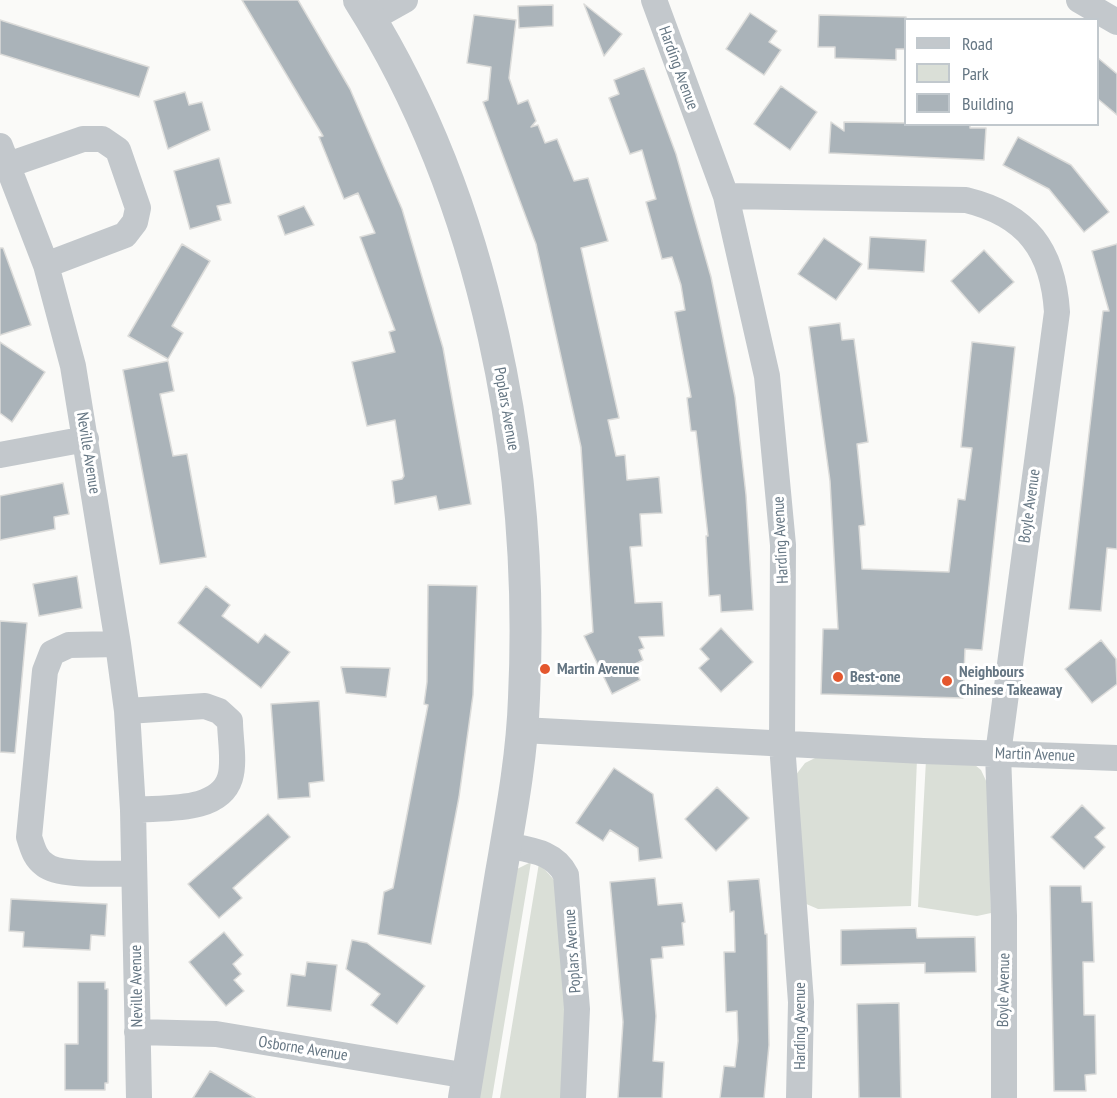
<!DOCTYPE html>
<html>
<head>
<meta charset="utf-8">
<style>
	body { margin:0 }
	#map { position:relative; width:1117px; height:1098px; overflow:hidden; background:#fafaf8; font-family:"PT Sans Narrow",sans-serif }
	canvas { display:block }
	.legend { position:absolute; left:904px; top:18px; width:195px; height:108px; box-sizing:border-box; background:#fff; border:2px solid #c1c8cd; margin:0; padding:8px 10px; list-style:none; font-size:18px; color:#657683 }
	.legend li { display:flex; align-items:center; gap:12px; height:30px }
	.legend b { width:30px; border:2px solid #c1c8cd }
</style>
</head>
<body>
<div id="map">
<canvas width="1117" height="1098"></canvas>
<ul class="legend">
<li><b style="height:8px;background:#c3c8cc"></b>Road</li>
<li><b style="height:16px;background:#dadfd7"></b>Park</li>
<li><b style="height:16px;background:#aab3b9"></b>Building</li>
</ul>
</div>
<script>
const g = document.querySelector('canvas').getContext('2d');
g.lineJoin = 'round';
function paint(path, color) { g.fillStyle = color; g.fill(path, 'evenodd'); }
function strokePath(path, color, width, dash) { g.strokeStyle = color; g.lineWidth = width; g.lineCap = dash ? 'butt' : 'round'; g.setLineDash(dash || []); g.stroke(path); }
function write(font, color, halo, rows, align = 'center') {
  g.font = font + ' "PT Sans Narrow",sans-serif'; g.lineWidth = 6; g.setLineDash([]); g.textBaseline = 'middle'; g.strokeStyle = halo; g.fillStyle = color; for (const [text, x, y, turn = 0] of rows) {
    g.save(); g.translate(x, y); g.rotate((+turn || 0) * Math.PI / 180); g.textAlign = isNaN(turn) ? turn : align; if (halo) g.strokeText(text, 0, 0); g.fillText(text, 0, 0); g.restore();
  }
}
paint(new Path2D(`
	M817 757 917 759 911 906 818 909 804 903 795 776 805 763Z
	M926 760 975 765 981 770 988 785 991 913 977 916 918 907Z
	M531 862 492 1098H477L517 869Z
	M539 863 555 881 566 983 564 1098H500Z`), '#dadfd7');
const building = new Path2D(`
	M242 0H298L350 89 402 209 443 348 471 504 439 510 436 496 395 504 392 481 402 479 404 476 395 420 367 426 352 362 395 352 389 332 395 330 360 237 375 233 358 193 344 199 319 137 323 136Z
	M584 4 622 34 604 56Z
	M553 5V26L519 28 518 6Z
	M750 13 777 31 769 42 781 50 764 75 726 49Z
	M474 15 516 20 509 78 518 104 528 100 536 121 531 127 538 125 545 143 557 139 574 181 588 178 608 241 581 248 619 418 608 420 616 456 625 455 627 480 659 477 662 513 640 514 642 546 630 547 635 603 662 602 664 636 639 637 644 648 639 650 643 660 633 665 640 680 612 694 584 636 593 632 581 447 536 244 483 102 488 100 491 67 467 63Z
	M819 15 906 17V49H896V60L835 58V47H818Z
	M0 20 149 67 139 97 0 54Z
	M1098 58 1117 74V115L1098 99Z
	M644 68 676 154 711 277 735 397 746 495 753 610 721 612 720 595 709 596 706 536H708L699 456 696 431H691L687 398 691 397 675 312 685 310 681 285 672 257 662 259 646 202 656 199 642 150 630 154 609 98 619 94 614 80Z
	M781 86 817 112 790 150 754 124Z
	M185 92 189 105 202 102 210 130 168 149 154 101Z
	M831 122 844 131V122L970 124V128H986L984 160 829 153Z
	M1018 137 1071 165 1109 212 1084 232 1049 189 1003 165Z
	M219 158 231 203 217 206 221 220 190 229 174 171Z
	M304 206 314 225 285 235 278 216Z
	M870 237 926 240 924 272 868 269Z
	M824 238 862 264 836 300 798 274Z
	M182 244 210 261 172 326 183 333 168 359 128 336Z
	M1117 244V549L1107 548 1101 611 1069 609 1103 311H1109L1092 251Z
	M0 248H3L31 325 0 335Z
	M984 250 1014 282 979 313 951 281Z
	M840 323 842 340 854 339 868 442 857 444 865 525 859 526 862 569 949 572 958 499 965 500 972 448 961 447 972 342 1015 347 982 650 965 649 963 698 821 694 823 629H838L830 481 809 327Z
	M0 342 45 372 12 422 0 413Z
	M168 361 174 391 160 394 173 456 187 454 206 557 160 564 123 370Z
	M63 483 69 514 54 517 55 529 0 540V496Z
	M77 576 82 608 39 616 33 584Z
	M428 585 477 586 473 695 459 797 431 944 378 934 384 892 393 888 428 705 424 704 427 682Z
	M206 586 230 605 222 616 258 643 265 634 290 652 261 688 178 623Z
	M0 621 27 623 15 753 0 752Z
	M721 628 753 662 721 692 699 668 709 659 700 649Z
	M1101 640 1116 659 1117 684 1092 703 1065 669Z
	M341 667 390 668 386 697 346 693Z
	M319 701 324 781 309 783 310 797 278 799 271 704Z
	M614 768 653 794 662 858 639 861 638 848 610 830 603 841 576 823Z
	M717 787 749 818 716 851 685 819Z
	M1082 805 1105 828 1095 837 1105 847 1084 869 1051 837Z
	M268 814 290 837 233 888 242 898 219 918 188 884Z
	M655 878 658 905 682 903 685 922 682 923 684 945 662 947 663 958 651 959 656 1016 653 1061 664 1062 662 1098H618L623 1022 610 882Z
	M759 879 765 934H767L769 1045 764 1098H720L724 1066 735 1067 738 1041 737 1011 726 1012 724 952H735L734 911 730 912 728 881Z
	M1050 886H1081L1082 902H1092L1094 962H1083L1084 1015H1095L1096 1074 1085 1075 1086 1091H1054Z
	M11 899 107 904 105 936 91 935 90 950 23 947 24 932 9 931Z
	M916 928 917 938 975 937 976 972 925 973V963L841 965V930Z
	M224 932 243 955 233 964 241 974 234 980 244 991 226 1006 189 962Z
	M352 940 367 943 425 986 397 1024 371 1005 380 994 346 969Z
	M307 962 337 965 331 1011 287 1006 291 974 305 976Z
	M78 982H105V989H108V1083H105V1090H65V1044H78Z
	M899 1003 901 1098H859L857 1004Z
	M210 1071 255 1098H193Z`);
paint(building, '#aab3b9');
strokePath(building, '#dcdcda', 1.5);
strokePath(new Path2D(`
	M654 0 726 196 767 376 783 545 782 744 801 1002 799 1098
	M1079 0 1117 22
	M371 19 405 0
	M0 146 46 265 73 366 118 644 127 711 133 810 139 1098
	M8 165 83 139H102L118 150 138 208 135 222 125 235 46 265
	M726 196 966 200C1027 215 1053 250 1057 312L998 754 1004 916V1098
	M0 455 86 439
	M118 644 69 645 52 653 45 671 29 837C33 849 35 858 45 865 60 877 114 873 134 874
	M127 711 205 706 219 711 230 721C230 738 235 762 230 778 219 813 164 807 133 810
	M522 730 923 751 1117 758
	M506 845C529 850 554 851 566 875L577 1009 573 1098
	M137 1032 216 1034 468 1076`), '#c3c8cc', 26);
strokePath(new Path2D(`
	M359 0C487 202 535 462 524 698 522 757 511 815 501 873 489 948 477 1023 464 1098`), '#c3c8cc', 32);
for (const [x, y, r, color] of [
	[545,669,6,"#e4572e"],
	[838,677,6,"#e4572e"],
	[947,681,6,"#e4572e"]
]) { const dot = new Path2D(); dot.arc(x, y, r, 0, 2 * Math.PI); g.fillStyle = color; g.fill(dot); strokePath(dot, '#fff', 2); }
write('16px', '#657683', '#fff', [
	["Harding Avenue",678,68,70],
	["Poplars Avenue",506,409,80],
	["Neville Avenue",88,453,81],
	["Boyle Avenue",1030,506,-82],
	["Harding Avenue",781,540,-93],
	["Martin Avenue",1035,755,2],
	["Poplars Avenue",573,951,-94],
	["Neville Avenue",137,986,-91],
	["Boyle Avenue",1004,990,-89],
	["Harding Avenue",800,1026,-90],
	["Osborne Avenue",303,1049,9]
]);
write('bold 16px', '#657683', '#fff', [
	["Martin Avenue",557,669],
	["Neighbours",959,672],
	["Chinese Takeaway",959,690],
	["Best-one",850,677]
], 'left');
</script>
</body>
</html>
